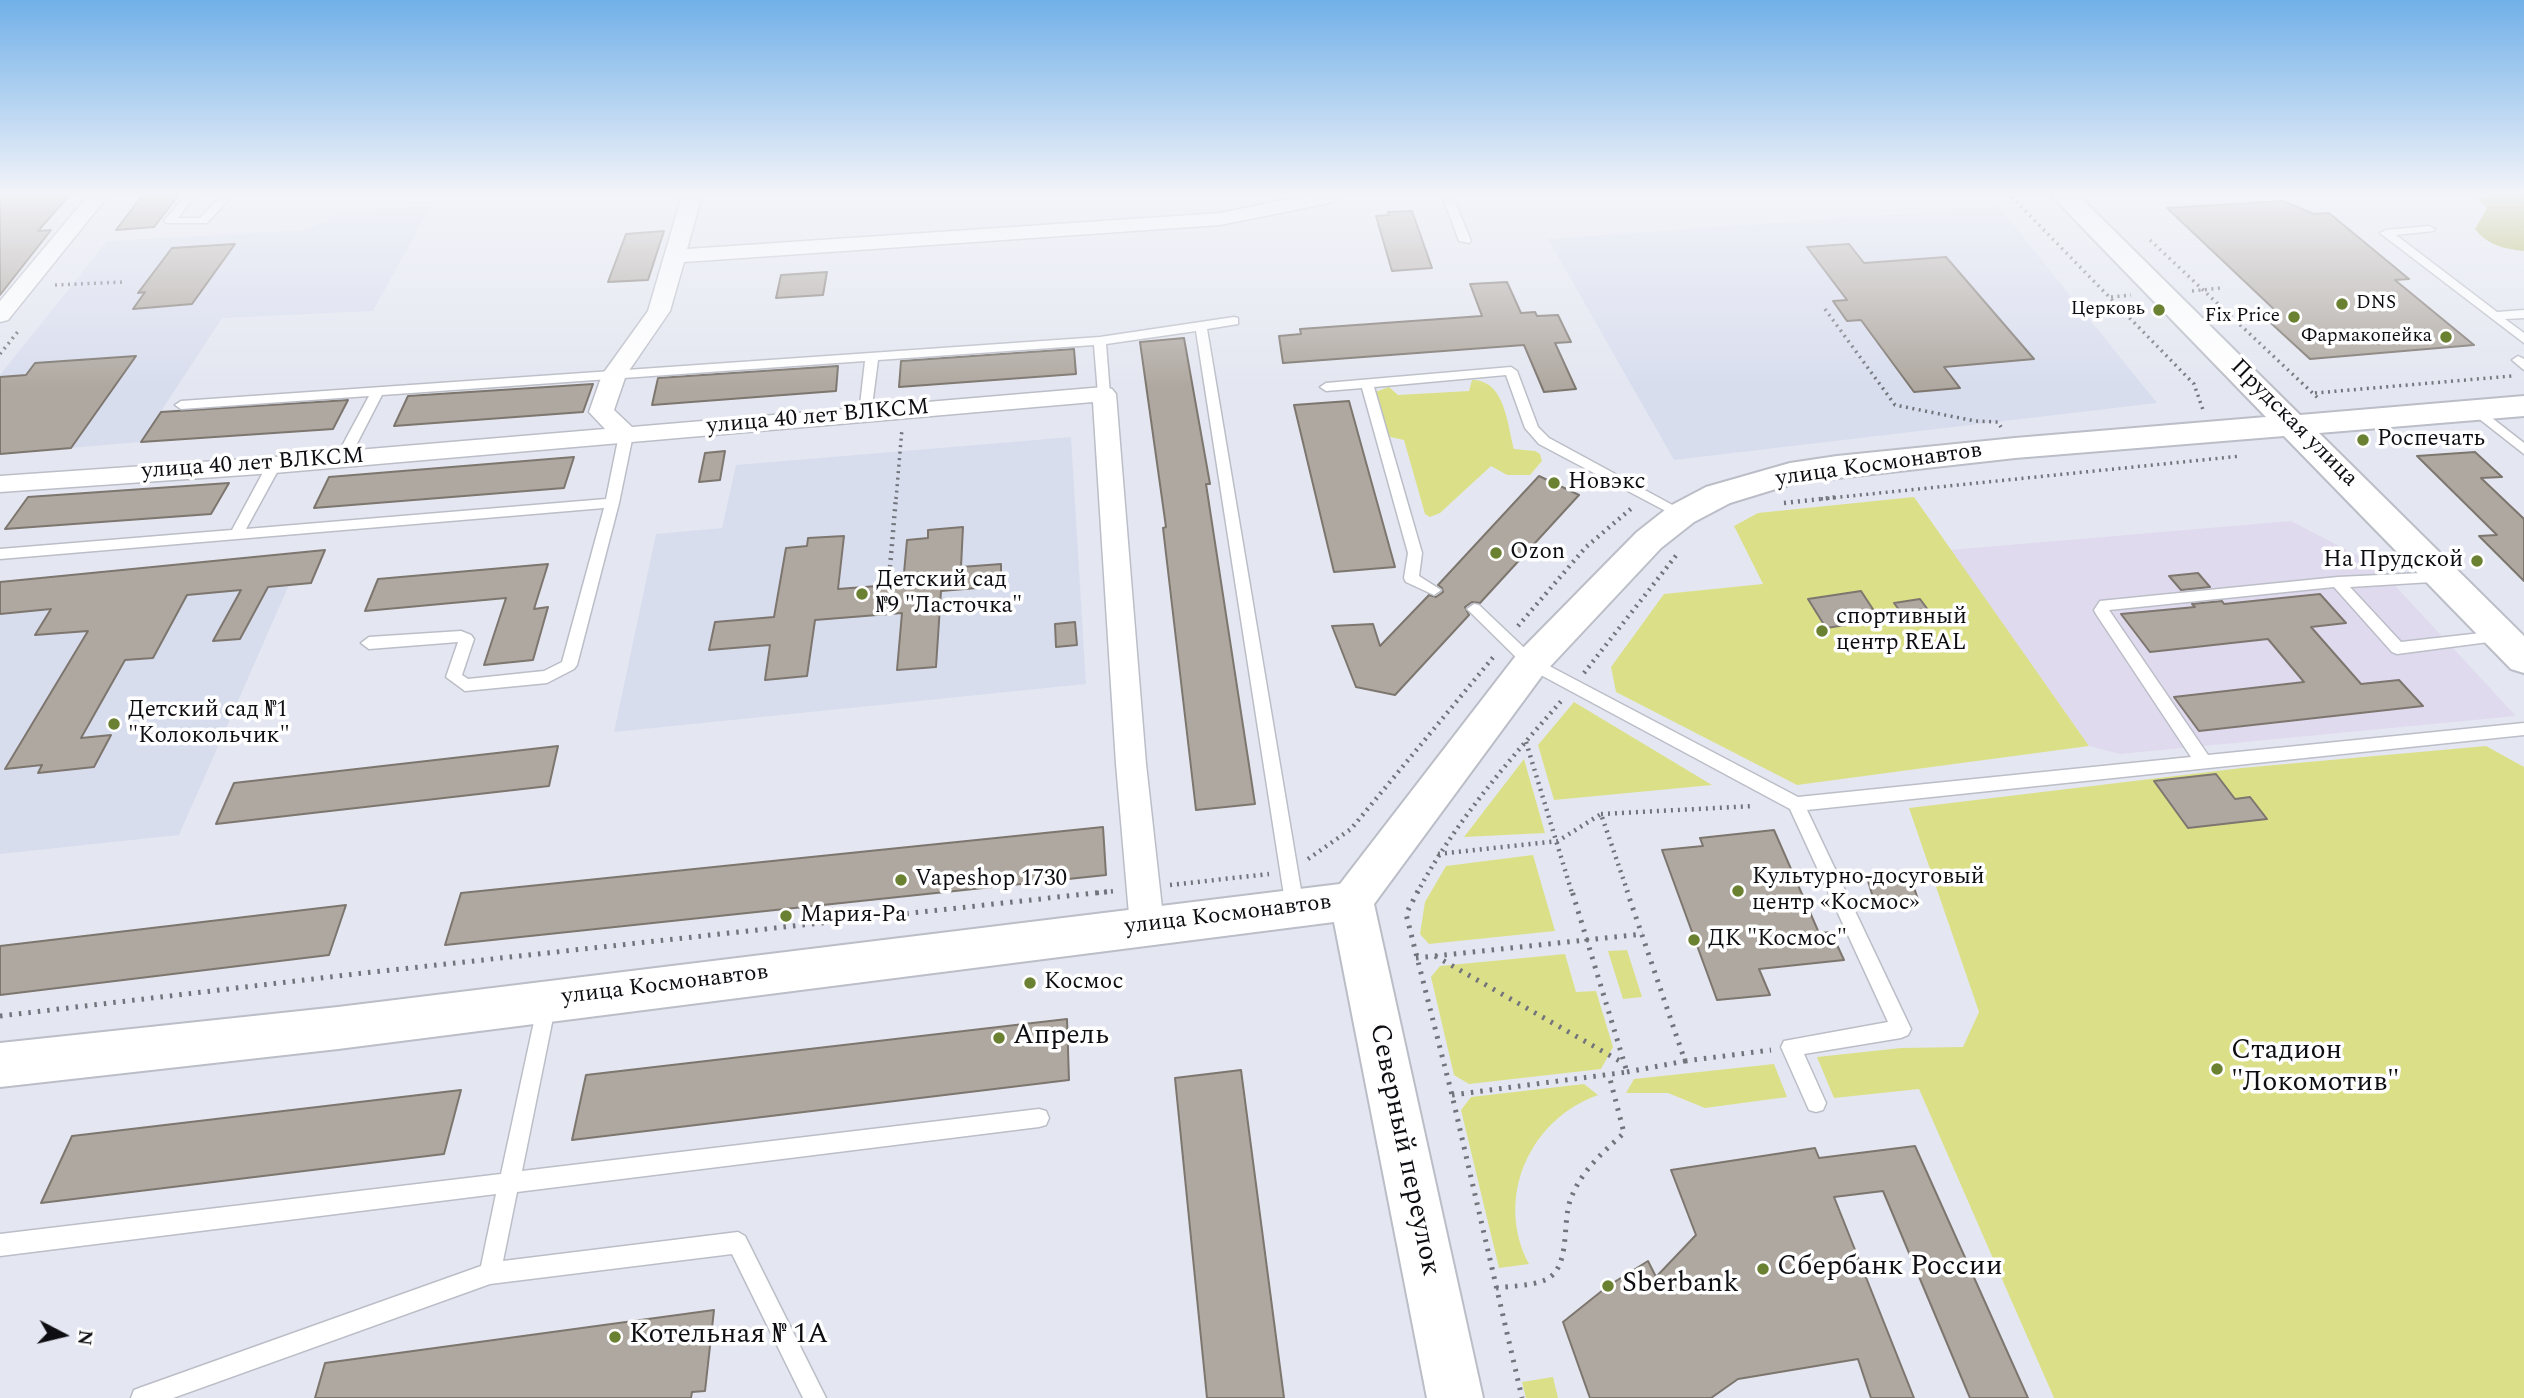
<!DOCTYPE html>
<html>
<head>
<meta charset="utf-8">
<style>
	body { margin:0 }
	#map { position:relative; width:2524px; height:1398px; overflow:hidden; background:#e4e7f1; font-family:Spectral,serif }
	canvas { display:block }
	.north { position:absolute; left:28px; top:1300px; width:70px; height:70px; -webkit-text-stroke:5px #fff; paint-order:stroke; rotate:97deg; font-size:19px; font-weight:700; line-height:28px; text-align:center; color:#0e0e12 }
	.north::after { content:''; display:block; margin:auto; width:24px; height:32px; background:#0e0e12; clip-path:polygon(50% 0,100% 100%,50% 72%,0 100%) }
</style>
</head>
<body>
<div id="map">
<canvas width="2524" height="1398"></canvas>
<div class="north">N</div>
</div>
<script>
const g = document.querySelector('canvas').getContext('2d');
g.lineJoin = 'round';
function paint(path, color) { g.fillStyle = color; g.fill(path, 'evenodd'); }
function strokePath(path, color, width, dash) { g.strokeStyle = color; g.lineWidth = width; g.lineCap = dash ? 'butt' : 'round'; g.setLineDash(dash || []); g.stroke(path); }
function write(font, color, halo, rows, align = 'center') {
  g.font = font + ' Spectral,serif'; g.lineWidth = 7; g.setLineDash([]); g.textBaseline = 'middle'; g.strokeStyle = halo; g.fillStyle = color; for (const [text, x, y, turn = 0] of rows) {
    g.save(); g.translate(x, y); g.rotate((+turn || 0) * Math.PI / 180); g.textAlign = isNaN(turn) ? turn : align; if (halo) g.strokeText(text, 0, 0); g.fillText(text, 0, 0); g.restore();
  }
}
paint(new Path2D(`
	M431 206 373 311 222 318 141 442 0 454V375L107 241 306 230 342 212Z
	M1999 207 2157 403 1674 460 1548 239Z
	M1071 437 1086 684 614 732 656 534 722 528 736 465Z
	M289 585 179 835 0 854V614Z`), '#d8ddee');
paint(new Path2D(`
	M2291 521 2376 565 2516 716 2120 754 2089 746 1950 550Z`), '#e0daef');
paint(new Path2D(`
	M1472 380C1505 380 1507 423 1514 449L1535 451 1540 454 1542 461 1530 475H1507L1491 466 1440 513 1430 517 1425 514 1404 440 1386 436 1375 392 1389 387 1398 395 1469 391Z
	M1914 497 2089 746 1797 785 1616 692 1611 667 1664 594 1763 584 1734 526 1758 513Z
	M1574 702 1712 785 1554 800 1538 745Z
	M2486 746 2524 767V1398H2054L1919 1089 1834 1098 1817 1057 1901 1048 1963 1047 1979 1012 1909 808 2242 768Z
	M1524 759 1545 833 1464 837Z
	M1533 855 1555 931 1429 944 1420 934 1425 902 1446 866Z
	M1627 950 1642 997 1623 999 1608 951Z
	M1565 954 1576 992 1596 991 1613 1047 1601 1069 1469 1084 1454 1075 1431 977 1440 966Z
	M1774 1064 1787 1097 1705 1108 1668 1093H1626L1634 1079Z
	M1584 1084 1598 1095C1530 1119 1494 1198 1529 1264L1499 1268 1461 1110 1471 1097Z
	M1553 1377 1558 1398H1526L1522 1382Z`), '#dbe088');
paint(new Path2D(`
	M2488 192H2524V251C2505 249 2487 245 2475 229L2487 208 2478 200Z`), '#afb354');
const building = new Path2D(`
	M0 192H72L38 231 51 230 0 295Z
	M145 192H181L154 227 116 230Z
	M2283 201 2314 214 2329 213 2409 279 2395 280 2474 345 2310 359 2261 314 2278 313 2167 208Z
	M1412 211 1432 268 1392 271 1376 216 1389 215 1388 212Z
	M664 231 648 280 608 282 626 234Z
	M235 244 192 304 133 309 145 292 138 293 172 248Z
	M1849 244 1864 263 1946 257 2034 359 1944 367 1960 388 1914 392 1861 320 1847 321 1833 301 1847 300 1807 247Z
	M827 272 823 295 776 298 781 275Z
	M1507 282 1521 313 1535 312 1537 316 1558 315 1571 342 1555 343 1576 389 1544 392 1524 345 1283 363 1279 336 1301 334 1300 329 1482 316 1470 284Z
	M1184 338 1210 484H1206L1255 804 1196 810 1163 528 1166 527 1140 342Z
	M1074 349 1076 374 899 387 901 361Z
	M136 356 71 448 0 454V377L26 375 35 363Z
	M838 366 836 391 652 405 658 378Z
	M593 384 583 412 394 426 408 396Z
	M348 400 333 429 141 442 161 412Z
	M1349 401 1395 567 1334 572 1294 405Z
	M725 451 720 480 699 482 705 453Z
	M2475 452 2502 477 2481 478 2524 519V581L2479 536 2497 535 2417 456Z
	M574 457 564 488 314 508 329 477Z
	M1539 476 1579 495 1480 603 1472 602 1465 607 1469 615 1395 695 1356 687 1332 626 1373 624 1380 646 1429 595 1436 597 1443 592 1442 588 1438 585Z
	M229 483 211 514 5 529 28 497Z
	M963 527 961 567 1001 564V586L941 591 936 667 897 670 902 613 815 620 807 676 765 680 770 645 709 650 715 622 774 617 786 548 807 546 808 538 844 536 838 589 903 584 907 540 928 538V530Z
	M325 550 311 583 268 587 240 639 213 641 241 590 187 595 153 658 125 660 81 738 111 735 94 767 38 773 42 765 5 769 88 631 35 635 51 609 0 614V582Z
	M548 564 534 609 548 607 533 660 484 665 506 598 365 611 378 579Z
	M2198 573 2210 587 2181 590 2169 576Z
	M1861 591 1880 620 1826 628 1808 599Z
	M2320 594 2346 623 2311 627 2361 684 2399 680 2423 706 2199 731 2174 697 2304 682 2268 639 2150 652 2121 614 2195 607 2192 604 2222 601 2224 604Z
	M1920 599 1934 618 1908 622 1894 603Z
	M1075 622 1077 645 1056 647 1055 624Z
	M558 746 549 786 216 824 234 783Z
	M2216 774 2235 799 2250 797 2267 819 2188 828 2154 781Z
	M1103 827 1106 875 445 945 461 893Z
	M1774 830 1819 933 1831 932 1844 960 1759 969 1770 995 1717 1000 1662 850 1703 846 1700 838Z
	M1868 881 1912 882 1920 905 1875 904Z
	M346 905 329 955 0 995V946Z
	M1067 1019 1069 1080 572 1140 586 1075Z
	M1241 1070 1284 1398H1207L1175 1078Z
	M461 1090 444 1154 41 1203 72 1136Z
	M1915 1146 2028 1398H1970L1883 1191 1834 1197 1914 1398H1871L1858 1359 1738 1379 1711 1398H1590L1563 1322 1608 1286 1648 1261 1656 1277 1696 1235 1671 1170 1815 1148 1819 1158Z
	M714 1310 705 1391 692 1392 691 1398H315L325 1363Z`);
paint(building, '#afa8a0');
strokePath(building, '#7d766f', 2);
const lane = new Path2D(`
	M188 192H198L178 218H200L225 192H236L207 223H166L164 221Z
	M1441 192H1451L1471 241 1469 243 1459 241Z
	M2429 226 2435 229 2433 231 2396 235 2497 312 2524 310V318L2505 319 2524 333V343L2380 233 2386 230Z
	M1234 317 1238 318V324L1207 329 1304 908 1301 913 1295 916 1289 913 1286 908 1196 331 1106 344 1110 394 1104 398 1098 394 1094 345 878 360 871 414 865 418 859 414 865 361 382 395 349 459 342 463 335 459 369 396 181 409 175 405 181 401 1100 337Z
	M2518 356 2524 359V370L2512 360Z
	M1511 367 1517 371 1538 427 1549 438 1689 514 1687 517H1677L1539 444 1525 428 1506 375 1374 387 1422 553 1419 576 1441 590 1434 595 1406 582 1404 578 1408 553 1362 388 1326 391 1320 387 1326 383Z
	M2478 407 2524 443V454L2473 414V408Z
	M626 431 633 435 619 503 577 665 574 669 547 683 465 691 446 677 458 642 369 649 361 643 369 637 461 631 471 635 474 639 462 675 468 679 544 671 562 662 604 508 0 559V549L232 530 267 465 274 461 281 465 246 529 606 499 619 435Z
	M2443 572 2448 573 2450 577 2448 581 2350 587 2401 642 2499 631 2504 632 2507 636 2504 640 2397 654 2392 652 2334 587 2109 610 2208 755 2524 723V735L1807 810 1911 1029 1908 1035 1901 1038 1804 1054 1826 1103 1823 1110 1816 1112 1809 1110 1781 1047 1784 1041 1888 1022 1790 809 1526 667 1467 609 1474 604 1479 605 1536 659 1798 797 2191 757 2096 614 2094 610 2100 601 2338 577Z
	M547 995 554 997 556 1003 522 1171 1039 1109 1046 1111 1049 1118 1046 1125 1039 1127 517 1192 503 1261 738 1232 745 1236 826 1398H803L732 1254 490 1284 173 1398H131L134 1390 142 1387 481 1266 496 1194 0 1256V1234L501 1174 538 1003 540 997Z`);
const street = new Path2D(`
	M91 192H111L8 320 0 322V301Z
	M683 192H703L687 249 1220 213 1322 192H1346L1330 203 1220 225 684 262 670 311 626 375 614 410 632 427 1104 387 1112 389 1116 394 1146 764 1164 926 1159 936 1147 941 1135 936 1130 926 1116 764 1093 402 274 473 0 492V476L274 457 605 429 589 412 602 375 648 311Z`);
const secondary = new Path2D(`
	M2048 192H2075L2300 415 2524 396V416L2319 433 2524 636V673L2511 669 2284 436 2015 458 1837 478 1792 484 1730 503 1694 522 1661 548 1544 673 1374 904 1483 1398H1427L1334 922 338 1049 0 1087V1043L338 1007 1340 884 1518 653 1637 532 1670 506 1706 487 1790 463 1837 456 2015 438 2266 417Z`);
strokePath(lane, '#bbbec7', 3);
strokePath(street, '#bbbec7', 3);
strokePath(secondary, '#bbbec7', 4);
strokePath(new Path2D(`
	M2007 192 2194 384 2203 410
	M2150 240 2320 400
	M55 285 123 282
	M2192 291 2221 288
	M2111 297 2131 295
	M1825 309 1895 405 1975 421 1998 422 2001 427
	M0 354 20 329
	M2315 393 2512 376
	M896 499 902 429
	M1821 499 2241 456`), '#73747b', 3.5, [2, 4.5]);
strokePath(new Path2D(`
	M1784 503 1838 497
	M890 567 896 497
	M1518 626 1586 547 1633 507
	M1584 673 1678 553
	M1526 742 1572 893
	M1601 814 1754 806
	M1438 854 1558 841 1601 814 1628 893
	M1308 859 1351 829 1495 655
	M1170 885 1269 874
	M1097 893 1116 891
	M1417 893C1455 822 1510 759 1563 699`), '#73747b', 4.5, [2, 5]);
strokePath(new Path2D(`
	M1418 891 1406 914 1452 1095 1522 1398
	M1435 956 1625 1064
	M1416 958 1643 934
	M0 1016 355 974 1113 891
	M1685 1061 1771 1050
	M1627 1072 1685 1061 1627 891
	M1452 1095 1627 1072 1572 891
	M1496 1288C1511 1286 1531 1286 1545 1280 1571 1269 1562 1224 1570 1201 1580 1172 1602 1153 1624 1133L1609 1075`), '#73747b', 5, [2.5, 7]);
paint(lane, '#fff');
paint(street, '#fff');
paint(secondary, '#fff');
const sky = g.createLinearGradient(0, 0, 0, 387);
sky.addColorStop(0, '#71b0e8');
sky.addColorStop(0.5, '#f3f4f9');
sky.addColorStop(1, '#f3f4f900');
g.fillStyle = sky;
g.fillRect(0, 0, 2524, 387);
for (const [x, y, r, color] of [
	[2342,304,7,"#6b8132"],
	[2159,310,7,"#6b8132"],
	[2294,317,7,"#6b8132"],
	[2446,337,7,"#6b8132"],
	[2363,440,7,"#6b8132"],
	[1554,483,7,"#6b8132"],
	[1496,553,7,"#6b8132"],
	[2477,561,7,"#6b8132"],
	[862,594,7,"#6b8132"],
	[1822,631,7,"#6b8132"],
	[114,724,7,"#6b8132"],
	[901,880,7,"#6b8132"],
	[1738,891,7,"#6b8132"],
	[786,916,7,"#6b8132"],
	[1694,940,7,"#6b8132"],
	[1030,983,7,"#6b8132"],
	[999,1038,7,"#6b8132"],
	[2217,1069,7,"#6b8132"],
	[1763,1269,7,"#6b8132"],
	[1608,1286,7,"#6b8132"],
	[615,1337,7,"#6b8132"]
]) { const dot = new Path2D(); dot.arc(x, y, r, 0, 2 * Math.PI); g.fillStyle = color; g.fill(dot); strokePath(dot, '#fff', 2.5); }
write('19px', '#0e0e12', '#fff', [
	["DNS",2356,304,"left"],
	["Церковь",2145,310],
	["Fix Price",2280,317],
	["Фармакопейка",2432,337]
], 'right');
write('23px', '#0e0e12', '#fff', [
	["улица 40 лет ВЛКСМ",818,418,-5],
	["Прудская улица",2293,424,45],
	["улица 40 лет ВЛКСМ",253,465,-4],
	["улица Космонавтов",1879,466,-8],
	["улица Космонавтов",1228,916,-7],
	["улица Космонавтов",665,986,-7]
]);
write('23px', '#0e0e12', '#fff', [
	["Роспечать",2377,440],
	["Новэкс",1568,483],
	["Ozon",1510,553],
	["На Прудской",2463,561,"right"],
	["Детский сад",876,581],
	["№9 \"Ласточка\"",876,607],
	["спортивный",1836,618],
	["центр REAL",1836,644],
	["Детский сад №1",128,711],
	["\"Колокольчик\"",128,737],
	["Культурно-досуговый",1752,878],
	["центр «Космос»",1752,904],
	["Vapeshop 1730",915,880],
	["Мария-Ра",800,916],
	["ДК \"Космос\"",1708,940],
	["Космос",1044,983]
], 'left');
write('28px', '#0e0e12', '#fff', [
	["Апрель",1013,1038],
	["Стадион",2231,1053],
	["\"Локомотив\"",2231,1085],
	["Сбербанк России",1777,1269],
	["Sberbank",1622,1286],
	["Котельная № 1А",629,1337]
], 'left');
write('28px', '#0e0e12', '#fff', [
	["Северный переулок",1403,1150,78]
]);
</script>
</body>
</html>
